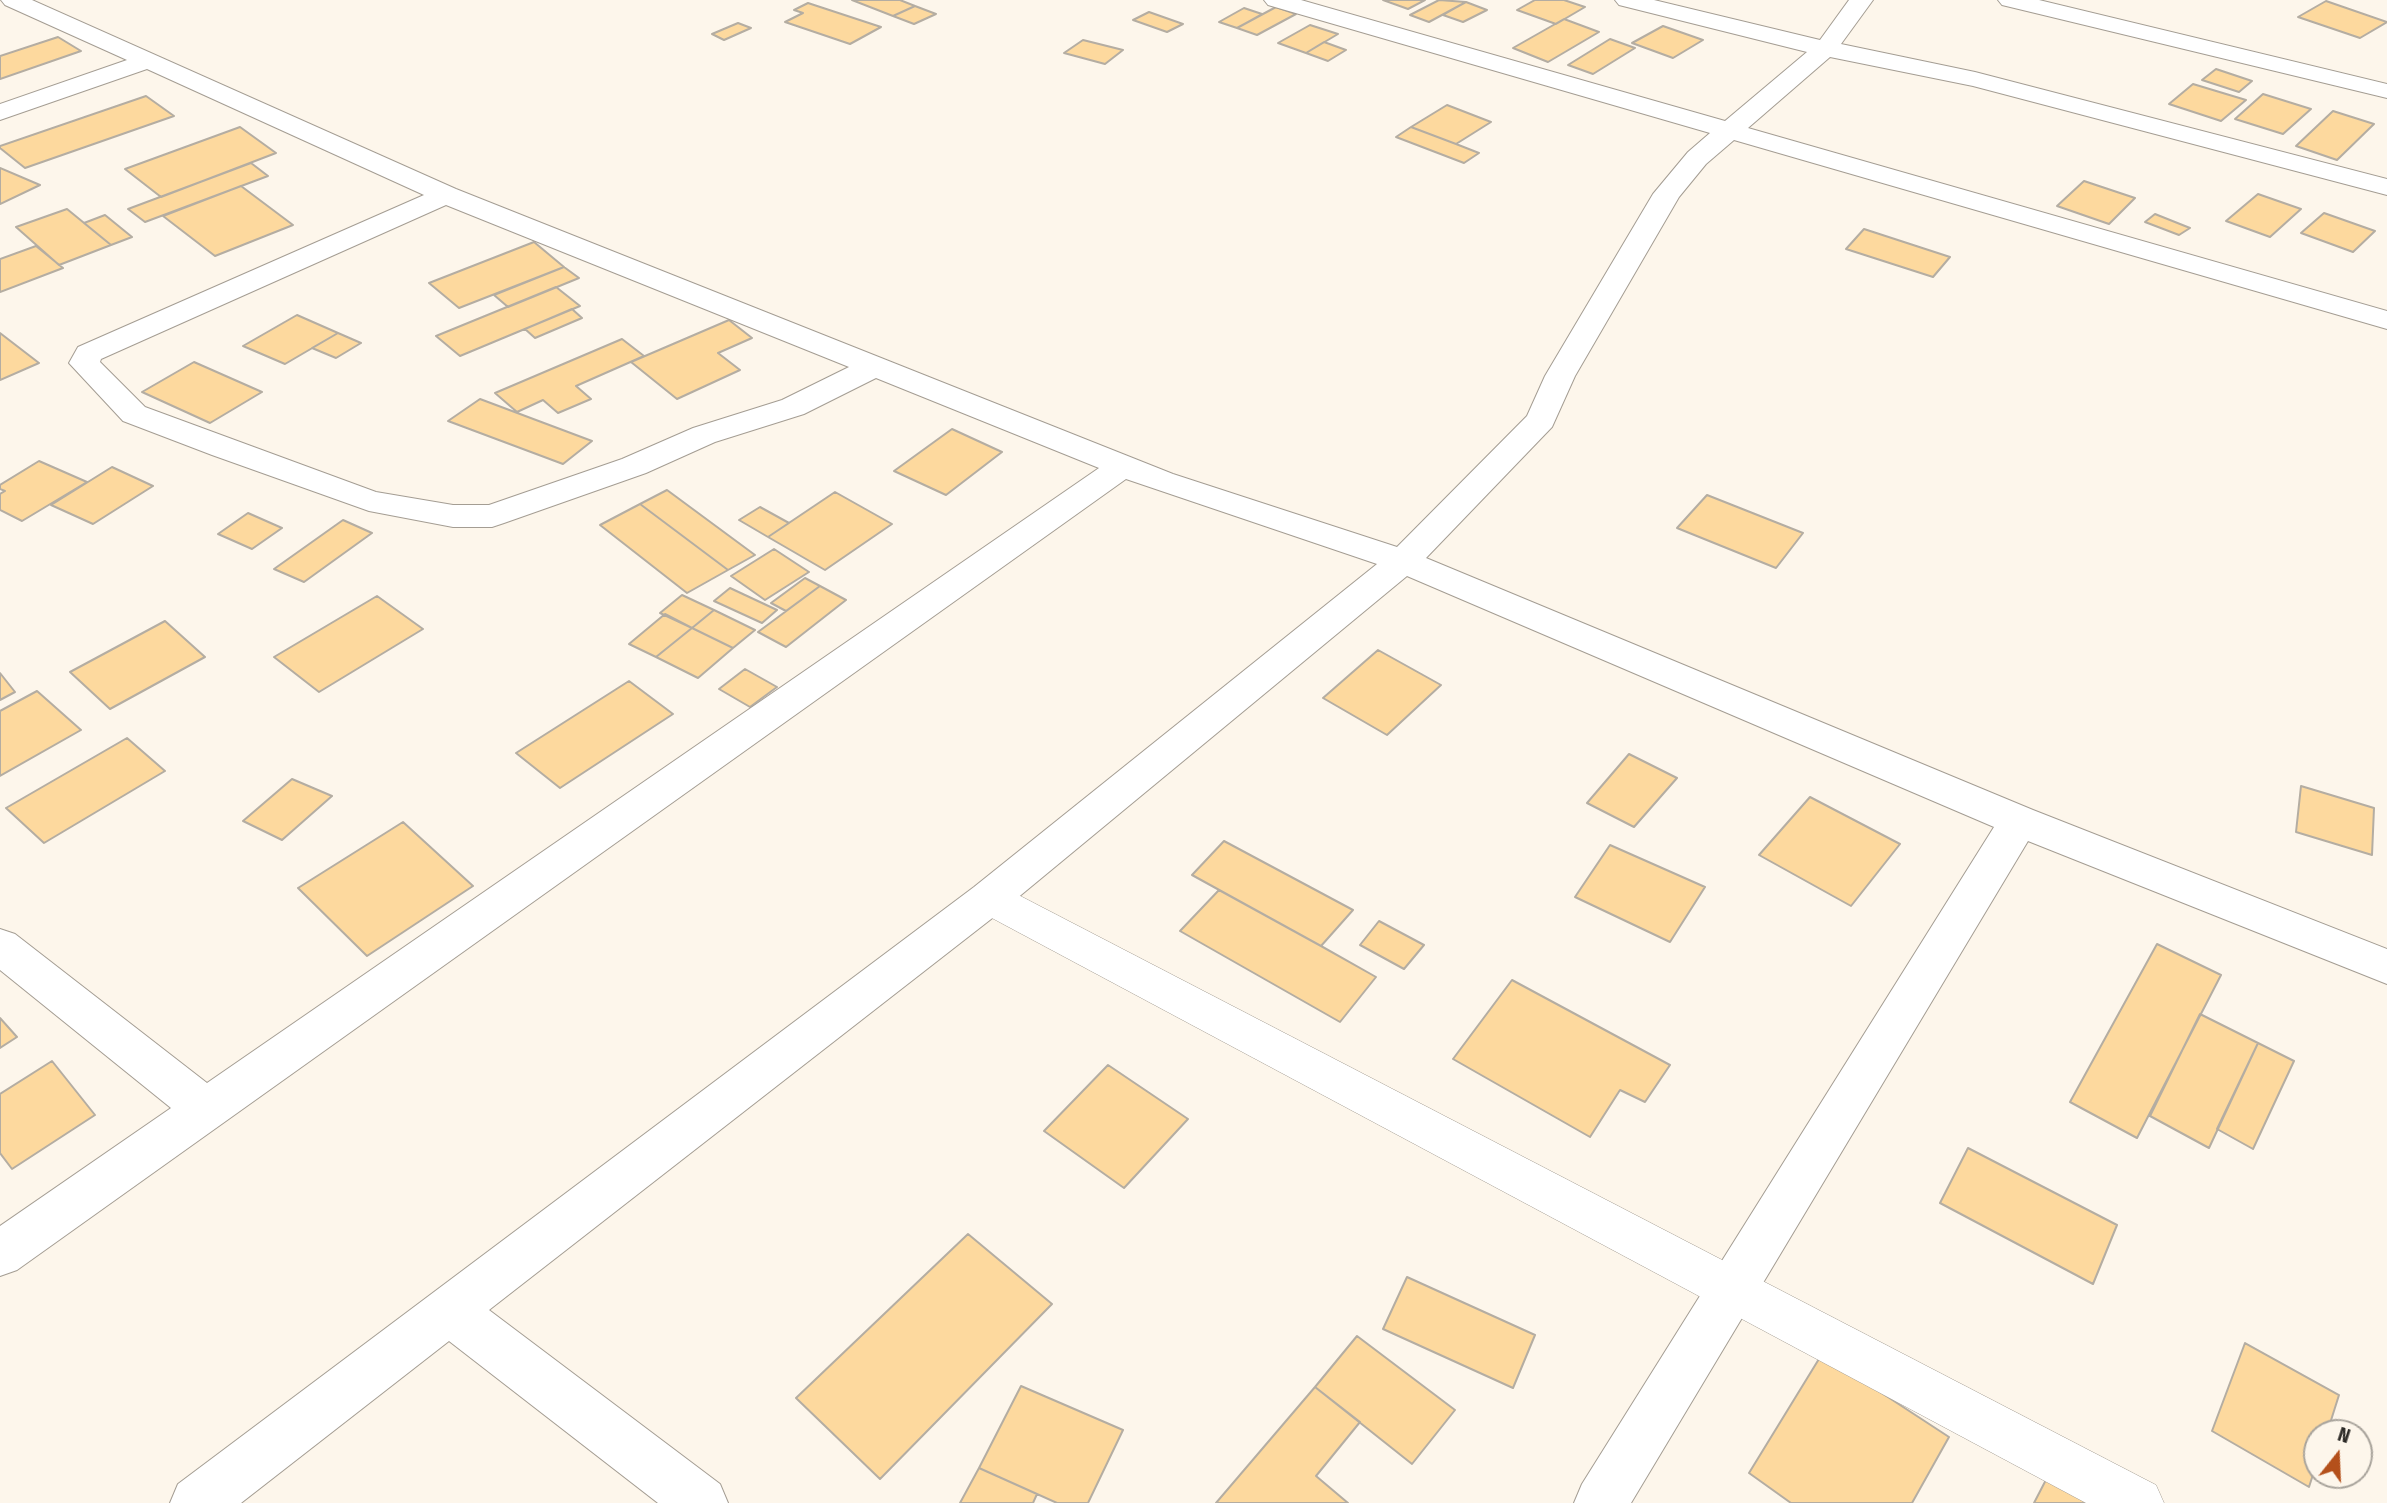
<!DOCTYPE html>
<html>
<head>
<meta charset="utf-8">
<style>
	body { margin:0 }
	#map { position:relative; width:2387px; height:1503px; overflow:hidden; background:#fdf6eb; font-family:"Fira Sans Condensed",sans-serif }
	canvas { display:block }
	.north { position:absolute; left:2303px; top:1419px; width:70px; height:70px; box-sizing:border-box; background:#fdf6eb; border:2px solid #a9a49c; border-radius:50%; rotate:18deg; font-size:19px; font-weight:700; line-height:28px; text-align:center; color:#2b2925 }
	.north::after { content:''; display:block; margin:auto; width:24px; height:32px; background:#b4501b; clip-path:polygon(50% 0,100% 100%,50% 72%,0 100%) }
</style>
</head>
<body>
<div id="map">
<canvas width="2387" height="1503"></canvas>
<div class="north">N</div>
</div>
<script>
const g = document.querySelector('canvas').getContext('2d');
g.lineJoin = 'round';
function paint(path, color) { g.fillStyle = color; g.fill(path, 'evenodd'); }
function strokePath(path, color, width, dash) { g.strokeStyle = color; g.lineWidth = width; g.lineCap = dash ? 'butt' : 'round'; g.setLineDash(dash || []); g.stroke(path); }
const building = new Path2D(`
	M852 0H900L915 6 893 16Z
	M1383 0H1425L1408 9Z
	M1439 0 1466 2 1429 22 1410 15Z
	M1535 0H1564L1585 7 1556 24 1517 10Z
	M2326 1 2387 22 2360 38 2298 17Z
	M1466 2 1487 10 1463 22 1443 15Z
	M808 3 881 27 850 44 785 22 803 13 794 10Z
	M915 6 936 14 914 24 893 16Z
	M1276 7 1296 14 1257 35 1237 28Z
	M1244 8 1262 14 1237 28 1219 22Z
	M1149 12 1183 24 1167 32 1133 20Z
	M1564 19 1599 32 1548 62 1513 48Z
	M738 23 751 28 724 40 712 34Z
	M1310 25 1338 34 1306 53 1278 43Z
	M1663 26 1703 40 1673 58 1632 43Z
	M58 37 81 51 0 79V56Z
	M1610 39 1635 48 1593 74 1568 65Z
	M1083 40 1123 50 1105 64 1064 53Z
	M1324 42 1346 50 1328 61 1306 53Z
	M2216 69 2252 81 2239 92 2202 80Z
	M2193 84 2246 100 2221 121 2169 104Z
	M2263 94 2311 109 2283 134 2235 119Z
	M146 96 174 116 25 168 0 148V146Z
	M1447 105 1491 122 1456 144 1411 127Z
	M2333 111 2374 124 2337 160 2296 146Z
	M240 127 276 153 161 197 125 169Z
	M1411 127 1456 144 1479 153 1464 163 1396 137Z
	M251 163 268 176 145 222 128 209Z
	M0 168 40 185 0 204Z
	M2084 181 2135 198 2109 224 2057 206Z
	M241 186 293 225 215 256 163 216Z
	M2258 194 2301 209 2270 237 2226 221Z
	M67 209 111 245 59 265 16 227Z
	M2324 213 2375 231 2353 252 2301 233Z
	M2155 214 2190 228 2179 235 2145 222Z
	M105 215 132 237 111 245 84 223Z
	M1864 229 1950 257 1933 277 1846 249Z
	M534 242 564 267 459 308 429 283Z
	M36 246 63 268 0 292V259Z
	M564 267 579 278 508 307 494 295Z
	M556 287 580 306 460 356 436 336Z
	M572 309 582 318 535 338 525 329Z
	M297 315 338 333 285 364 243 346Z
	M729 320 752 338 718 353 740 370 677 399 631 362Z
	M0 333 39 363 0 380Z
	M338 333 361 343 336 358 312 348Z
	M622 339 644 356 576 386 591 399 558 413 543 400 517 412 495 393Z
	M194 362 262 392 210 423 142 392Z
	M480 399 592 441 563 464 448 421Z
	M952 429 1002 452 946 495 894 471Z
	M39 461 87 482 22 521 0 510V494L5 491 0 489V485Z
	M112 467 153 486 93 524 51 505Z
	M667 490 755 555 728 570 640 504Z
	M835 492 892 524 825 570 768 537Z
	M1707 495 1803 533 1776 568 1677 528Z
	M640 504 728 570 687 593 600 525Z
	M760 507 789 523 768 537 739 520Z
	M248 513 282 528 252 549 218 534Z
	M343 520 372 533 304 582 274 569Z
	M774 549 809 572 765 600 731 576Z
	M805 578 820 586 786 611 771 603Z
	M820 586 846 600 786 647 758 632Z
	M730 588 777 610 762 623 714 601Z
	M682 595 714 610 692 628 660 613Z
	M377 596 423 629 319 692 274 657Z
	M714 610 755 630 733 648 692 628Z
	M665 614 692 628 656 657 629 644Z
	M165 621 205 657 110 709 70 672Z
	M692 628 733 648 698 678 656 657Z
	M1378 650 1441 685 1387 735 1323 698Z
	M745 669 777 687 750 707 719 689Z
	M0 673 15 692 0 700Z
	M629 681 673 714 560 788 516 753Z
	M37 691 81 730 0 776V711Z
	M127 738 165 771 44 843 6 808Z
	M1629 754 1677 778 1634 827 1587 803Z
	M292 779 332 796 282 840 243 821Z
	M2301 786 2374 808 2372 855 2296 832Z
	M1810 797 1900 844 1851 906 1759 855Z
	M403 822 473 886 367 956 298 888Z
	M1224 841 1353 910 1321 946 1192 875Z
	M1610 845 1705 887 1670 942 1575 897Z
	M1219 890 1321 946 1376 977 1340 1022 1180 931Z
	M1379 921 1424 945 1404 969 1360 945Z
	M2157 944 2221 975 2137 1138 2070 1102Z
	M1512 980 1670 1065 1645 1102 1620 1090 1590 1137 1453 1059Z
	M2200 1014 2258 1043 2209 1148 2150 1116Z
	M0 1018 17 1037 0 1048Z
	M2258 1043 2294 1061 2253 1149 2217 1129Z
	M52 1061 95 1115 12 1169 0 1153V1094Z
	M1108 1065 1188 1119 1124 1188 1044 1131Z
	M1968 1148 2117 1225 2093 1284 1940 1203Z
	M968 1234 1052 1304 880 1479 796 1398Z
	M1407 1277 1535 1335 1513 1388 1383 1329Z
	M1357 1336 1455 1410 1412 1464 1315 1387Z
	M2245 1343 2339 1395 2327 1433H2317V1462L2309 1487 2212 1431Z
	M1822 1354 1949 1437 1912 1503H1791L1749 1473Z
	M1021 1386 1123 1430 1088 1503H1057L979 1468Z
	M1315 1387 1360 1422 1316 1476 1348 1503H1216Z
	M979 1468 1037 1494 1033 1503H960Z
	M2049 1474 2093 1503H2034Z`);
paint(building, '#fdd99e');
strokePath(building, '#b4ada2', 2);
const lane = new Path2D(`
	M989 883 1003 887 2156 1485 2164 1503H2086L975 909 969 898 975 887Z`);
const street = new Path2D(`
	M1 0H32L456 189 1173 474 1397 547 1527 416 1545 376 1653 194 1688 152 1710 133 1268 5 1264 0H1301L1725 121 1807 52 1619 5 1615 0H1654L1820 40 1849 0H1873L1841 44 1975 72 2387 179V195L1973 86 1830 57 1748 128 2387 311V329L1734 140 1706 164 1679 197 1575 376 1552 427 1426 558 2033 810 2387 949V984L2028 841 1631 1503H1574L1582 1484 1994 827 1407 576 1004 909 489 1310 720 1484 728 1503H658L449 1341 241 1503H170L178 1484 974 887 1377 564 1126 479 17 1270 0 1276V1226L171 1108 0 970V929L15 934 207 1083 1099 468 876 378 804 414 715 442 646 473 504 523 492 527H453L369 511 212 455 123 421 69 363 78 347 424 195 147 69 0 120V104L127 60 5 5ZM446 205 849 367 782 400 693 428 622 459 489 505H453L376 492 145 407 100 362 101 359Z
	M1998 0H2039L2387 84V98L2002 5Z`);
strokePath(lane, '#a49d93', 1);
strokePath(street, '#a49d93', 2);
paint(lane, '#fff');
paint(street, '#fff');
</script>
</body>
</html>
